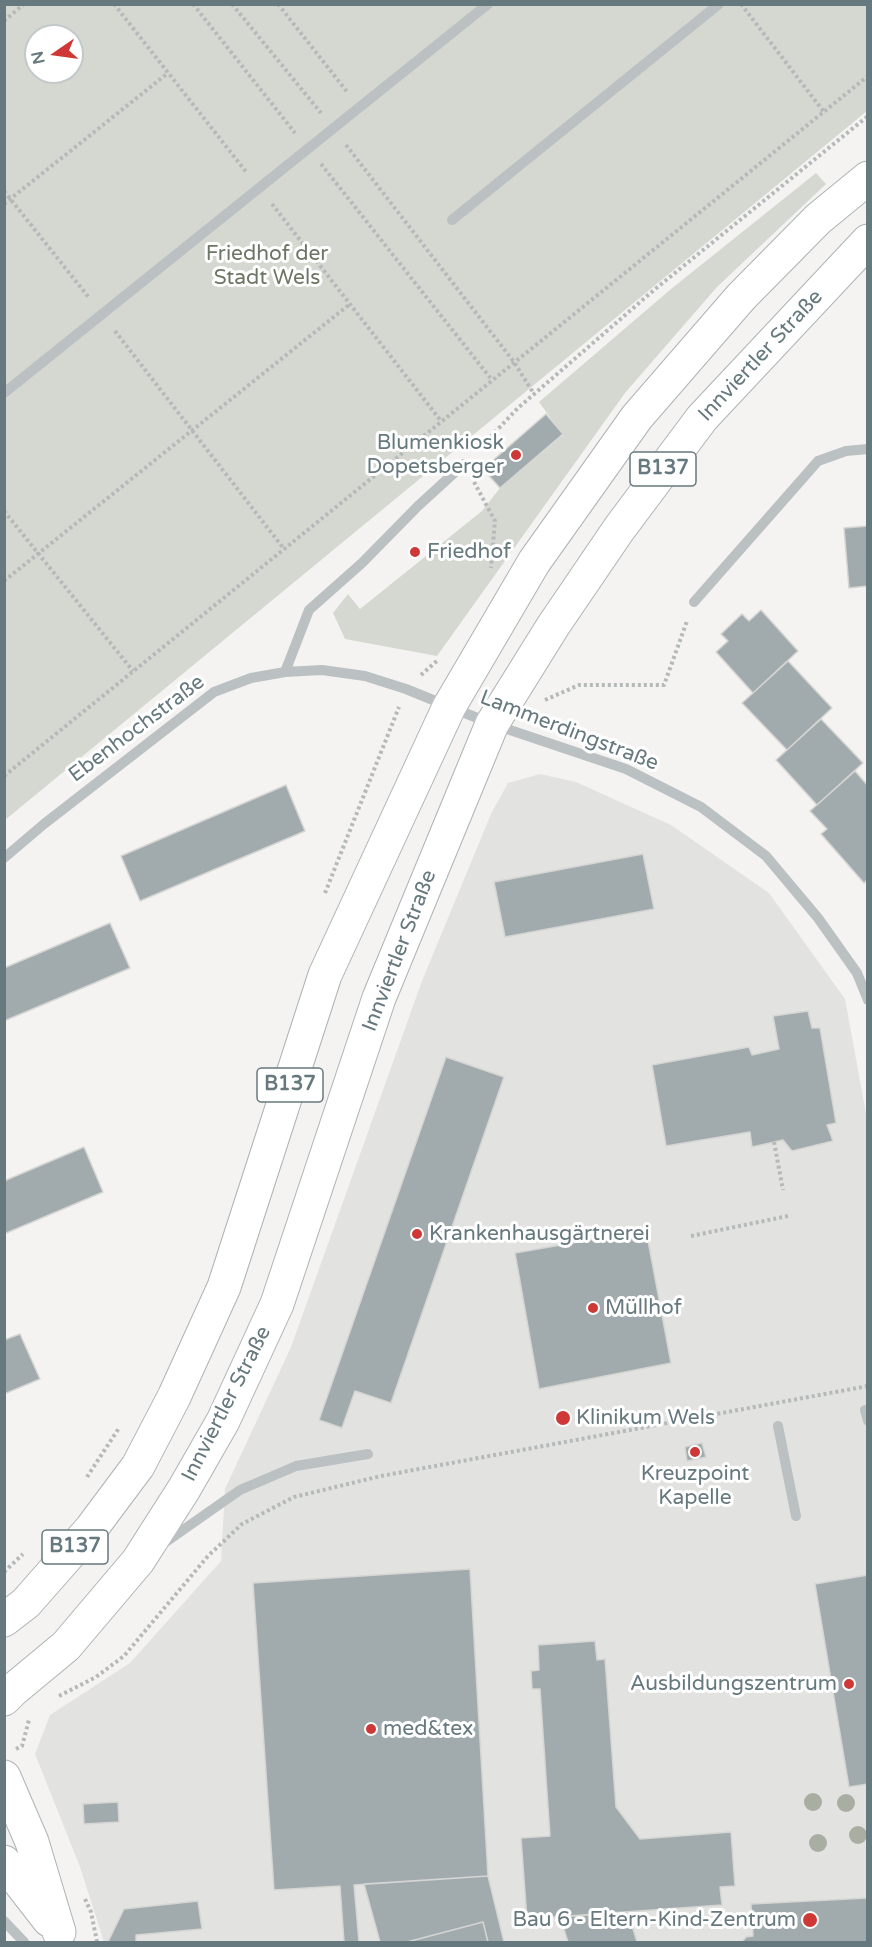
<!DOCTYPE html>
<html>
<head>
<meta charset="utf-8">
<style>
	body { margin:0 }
	#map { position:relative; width:872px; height:1947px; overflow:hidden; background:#f4f3f1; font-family:"Varela Round",sans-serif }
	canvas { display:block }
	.frame { position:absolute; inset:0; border:6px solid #66797e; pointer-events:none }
	.north { position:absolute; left:24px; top:24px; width:60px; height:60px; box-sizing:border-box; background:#fff; border:2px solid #c2c9cb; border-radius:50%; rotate:257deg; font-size:16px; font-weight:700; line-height:24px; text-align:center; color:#66797e }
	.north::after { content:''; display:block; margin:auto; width:21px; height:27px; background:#ce3836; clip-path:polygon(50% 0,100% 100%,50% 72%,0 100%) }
</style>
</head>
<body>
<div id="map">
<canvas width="872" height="1947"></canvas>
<div class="frame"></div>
<div class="north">N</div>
</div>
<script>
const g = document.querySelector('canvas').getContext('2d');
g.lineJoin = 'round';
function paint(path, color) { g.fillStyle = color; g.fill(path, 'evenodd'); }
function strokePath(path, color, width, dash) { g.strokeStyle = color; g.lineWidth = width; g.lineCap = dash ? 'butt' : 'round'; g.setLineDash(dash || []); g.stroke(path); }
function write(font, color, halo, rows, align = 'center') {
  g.font = font + ' "Varela Round",sans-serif'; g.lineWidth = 6; g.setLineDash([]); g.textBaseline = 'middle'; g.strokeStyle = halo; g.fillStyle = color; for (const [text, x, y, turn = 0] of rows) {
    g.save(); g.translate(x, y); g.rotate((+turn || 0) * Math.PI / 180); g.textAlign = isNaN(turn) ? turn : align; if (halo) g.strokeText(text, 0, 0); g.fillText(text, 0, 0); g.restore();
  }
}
paint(new Path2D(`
	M540 774 576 782 671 825 769 893 845 999 867 1119V1942H104L80 1867 35 1754 50 1715 130 1663 221 1561 225 1489 291 1347 422 981 491 814 508 783Z`), '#e2e3e1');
paint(new Path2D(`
	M5 5H867V111L5 820ZM36 36H72V72H36Z
	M816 173 826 184 717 287 625 393 437 656 345 639 333 613 348 594 360 609 482 511 500 488 563 435 539 402 671 289Z`), '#d5d8d0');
const building = new Path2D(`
	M546 414 563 434 500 488 483 469Z
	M868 526V586L849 588 844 528Z
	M761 610 798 651 753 693 716 652 728 641 721 634 742 614 749 621Z
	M788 661 832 708 787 750 742 703Z
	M821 719 863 763 817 805 776 760Z
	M855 771 868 786V879L864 883 821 834 827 829 810 811Z
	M286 785 305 831 140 901 121 856Z
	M643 854 654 909 505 937 494 882Z
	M110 923 130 968 4 1021V968Z
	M808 1011 812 1028H820L836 1123 827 1125 833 1141 792 1151 783 1140 752 1147 750 1132 666 1146 652 1065 749 1047 752 1055 779 1049 773 1016Z
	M446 1057 504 1077 391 1403 355 1391 342 1428 319 1420Z
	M84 1147 103 1192 4 1234V1181Z
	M646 1230 671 1363 539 1389 515 1253Z
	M20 1334 40 1379 4 1394V1340Z
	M702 1443 706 1457 687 1461 685 1447Z
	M470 1569 488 1876 354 1885 359 1942H344L340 1886 274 1890 253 1583Z
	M868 1575V1784L849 1787 815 1584Z
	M595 1641 597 1660 605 1659 616 1807 640 1839 731 1832 735 1886 720 1887 722 1905 527 1919 521 1838 550 1836 540 1689H532L531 1671 539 1670 538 1645Z
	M118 1802 119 1822 84 1824 83 1804Z
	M488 1876 504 1942H488L483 1922 407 1942H380L364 1884Z
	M868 1898V1942H742L746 1937 753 1936 751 1904Z
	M198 1901 202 1929 136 1935V1942H108L124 1909Z
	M628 1912 637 1942H568L560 1917Z
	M483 1922 488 1942H407Z`);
paint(building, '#a1abad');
strokePath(building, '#d5d5d3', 1.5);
const major = new Path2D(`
	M4 1620 26 1603 91 1529 138 1466 174 1397 224 1287 325 975 449 707 534 562 637 417 741 297 818 219 868 178
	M4 1699 13 1690 66 1646 138 1561 184 1489 223 1421 277 1304 379 998 492 724 553 626 619 529 702 418 868 241
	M4 1777 32 1842 59 1932
	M4 1862 49 1920`);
strokePath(major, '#adb3b4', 35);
strokePath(new Path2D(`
	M114 4 247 173
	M193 4 295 133
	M232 4 321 113
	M278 4 348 93
	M741 4 824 112
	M4 21 24 4
	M346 145 514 362 534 394
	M321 164 492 380
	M4 191 90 299
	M4 204 168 73
	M272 204 441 421
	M115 331 284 549
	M478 450 518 408 654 290 868 116
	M474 482 495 521 491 568
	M4 511 133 671
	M4 581 350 304
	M421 675 438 660
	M545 700 579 685H664L687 621
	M4 776 868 76
	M325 893 399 707
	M774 1142 783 1190
	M691 1236 788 1216
	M87 1477 119 1428
	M4 1572 23 1554
	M59 1696 96 1677 124 1656 208 1556 242 1524 294 1497 381 1476 868 1386
	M16 1749 22 1746 29 1720
	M85 1899 91 1912 97 1942`), '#b5b9ba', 4, [3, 3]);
strokePath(new Path2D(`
	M452 220 719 4
	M4 393 488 4
	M694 602 818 461 846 451 868 449
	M285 672 309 610 362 563 418 506 464 464
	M4 858 44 824 214 692 251 678 285 672 322 670 365 676 406 689 492 724 626 769 701 807 766 856 818 918 857 973 868 1000
	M865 1410 868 1421
	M778 1426 796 1516
	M163 1544 240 1490 296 1466 368 1454
	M4 1921 24 1942`), '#bbc0c2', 10);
strokePath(major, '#fff', 33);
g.fillStyle = '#a9aea3';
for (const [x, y] of [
	[813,1802],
	[846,1803],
	[858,1835],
	[818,1843]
]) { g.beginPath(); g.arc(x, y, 9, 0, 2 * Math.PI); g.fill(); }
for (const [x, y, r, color] of [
	[516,455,6,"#ce3836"],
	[415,552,6,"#ce3836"],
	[417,1234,6,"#ce3836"],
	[593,1308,6,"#ce3836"],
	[563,1418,8,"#ce3836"],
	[695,1452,6,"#ce3836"],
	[849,1684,6,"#ce3836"],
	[371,1729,6,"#ce3836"],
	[810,1920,8,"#ce3836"]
]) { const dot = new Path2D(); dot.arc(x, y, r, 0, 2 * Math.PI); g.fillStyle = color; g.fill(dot); strokePath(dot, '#fff', 2); }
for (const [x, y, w] of [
	[663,469,66],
	[290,1085,66],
	[75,1547,66]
]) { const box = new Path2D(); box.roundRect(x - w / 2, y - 17, w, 34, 4.5); g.fillStyle = '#fff'; g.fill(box); strokePath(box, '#66797e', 1.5); }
write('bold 20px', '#66797e', null, [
	["B137",663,469],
	["B137",290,1085],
	["B137",75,1547]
]);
write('21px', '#6c7664', '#fff', [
	["Friedhof der",267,254],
	["Stadt Wels",267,278]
]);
write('21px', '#66797e', '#fff', [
	["Innviertler Straße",761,356,-47],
	["Ebenhochstraße",137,729,-37],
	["Lammerdingstraße",569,731,21],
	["Innviertler Straße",400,951,-69],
	["Innviertler Straße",227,1404,-63]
]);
write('21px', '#66797e', '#fff', [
	["Blumenkiosk",504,443,"right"],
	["Dopetsberger",504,467,"right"],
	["Friedhof",427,552],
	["Krankenhausgärtnerei",429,1234],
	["Müllhof",605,1308],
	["Klinikum Wels",576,1418],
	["Kreuzpoint",695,1474,"center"],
	["Kapelle",695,1498,"center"],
	["Ausbildungszentrum",837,1684,"right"],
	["med&tex",383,1729],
	["Bau 6 - Eltern-Kind-Zentrum",796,1920,"right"]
], 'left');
</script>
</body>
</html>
